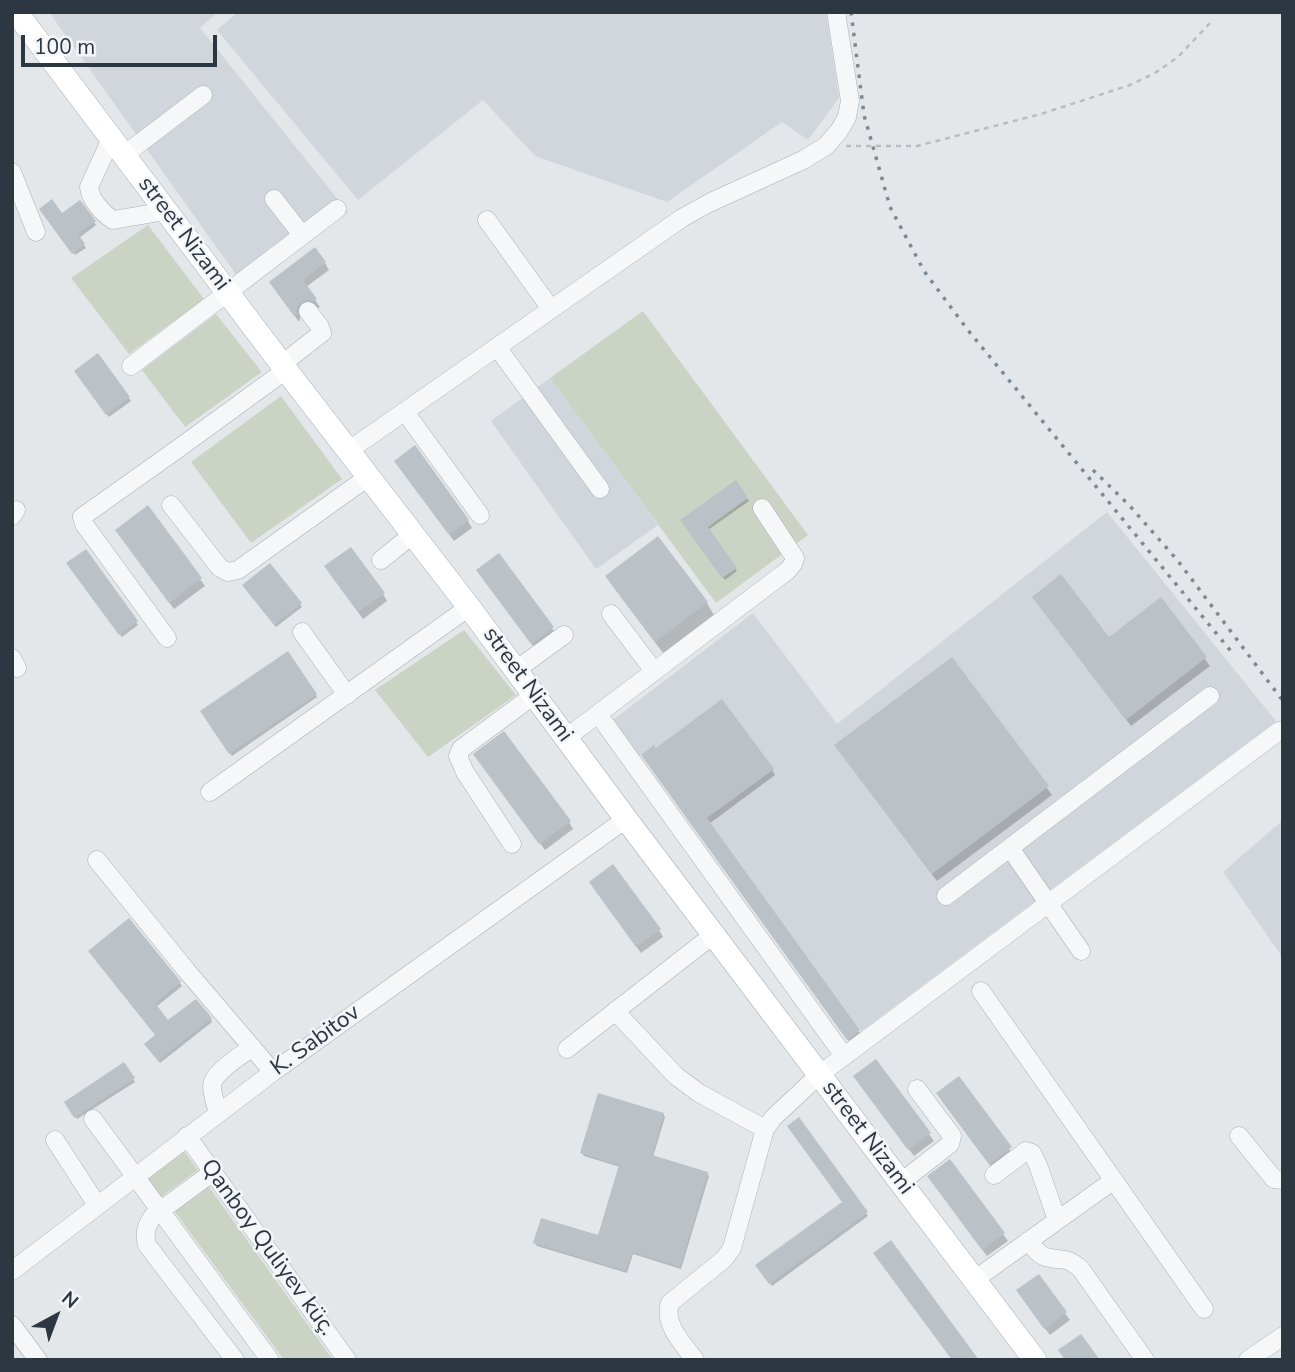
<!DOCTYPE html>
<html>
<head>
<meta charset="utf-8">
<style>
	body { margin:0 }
	#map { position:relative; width:1295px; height:1372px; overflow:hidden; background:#e3e7ea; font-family:"Nunito Sans",sans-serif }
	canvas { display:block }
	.frame { position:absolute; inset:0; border:14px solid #2c3741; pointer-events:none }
	.north { position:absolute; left:21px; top:1281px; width:70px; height:70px; -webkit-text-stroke:5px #f3f5f8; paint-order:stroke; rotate:41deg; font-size:19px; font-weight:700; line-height:28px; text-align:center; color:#2c3741 }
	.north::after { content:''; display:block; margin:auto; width:24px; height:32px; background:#2c3741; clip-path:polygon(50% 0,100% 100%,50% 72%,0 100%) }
	.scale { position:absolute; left:21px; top:35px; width:196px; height:32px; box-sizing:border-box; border:4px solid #2c3741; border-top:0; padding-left:9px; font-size:21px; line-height:24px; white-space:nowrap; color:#2c3741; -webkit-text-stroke:5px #f3f5f8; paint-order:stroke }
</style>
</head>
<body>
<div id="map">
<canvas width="1295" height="1372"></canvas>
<div class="frame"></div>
<div class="north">N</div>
<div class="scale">100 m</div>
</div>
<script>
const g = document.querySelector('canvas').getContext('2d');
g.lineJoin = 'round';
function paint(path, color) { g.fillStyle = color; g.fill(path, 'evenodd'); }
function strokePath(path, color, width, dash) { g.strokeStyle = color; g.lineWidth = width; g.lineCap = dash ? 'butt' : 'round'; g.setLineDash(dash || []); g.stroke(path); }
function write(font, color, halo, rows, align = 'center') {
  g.font = font + ' "Nunito Sans",sans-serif'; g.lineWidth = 5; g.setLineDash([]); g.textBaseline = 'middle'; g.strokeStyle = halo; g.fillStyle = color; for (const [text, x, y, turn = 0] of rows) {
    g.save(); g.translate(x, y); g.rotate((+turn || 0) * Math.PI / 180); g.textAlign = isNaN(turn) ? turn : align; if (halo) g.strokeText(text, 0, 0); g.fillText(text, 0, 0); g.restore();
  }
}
paint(new Path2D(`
	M49 12H218L200 28 348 212 247 290Z
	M238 12H826L839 98 808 140 782 122 667 202 535 156 483 100 358 200 217 30Z
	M550 378 658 525 596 569 491 421Z
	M1107 512 1276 721 861 1031 655 746 639 756 613 720 753 613 837 724Z
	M1283 820V958L1223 872Z`), '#d1d6dc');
paint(new Path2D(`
	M148 225 204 299 129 354 71 278Z
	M643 311 808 535 716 603 550 378Z
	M216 314 262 372 185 427 142 370Z
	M281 396 342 479 251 543 191 462Z
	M464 630 516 695 428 757 375 690Z
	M184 1151 198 1170 161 1197 147 1178Z
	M209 1187 333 1360H284L175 1212Z`), '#cbd3c5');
paint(new Path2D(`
	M80 202 96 225 79 238 86 248 75 255 42 209 62 216Z
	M325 263 329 270 306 287 320 307 318 308 312 306 301 315 299 322 275 289Z
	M98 356 131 401 109 417 76 371Z
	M401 469 468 521 472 528 454 541Z
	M735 482 749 501 708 530 737 571 725 580 682 520Z
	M148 508 205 586 174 609 121 537Z
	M658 538 707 603 714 615 663 653 614 588Z
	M85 551 138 625 122 637 69 563Z
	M330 574 383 594 387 601 363 619Z
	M483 577 552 628 556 635 536 650Z
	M246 588 300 604 302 607 276 627Z
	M1160 600 1210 666 1131 726 1038 604 1108 639Z
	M288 654 317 697 232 756 202 712Z
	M951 660 1052 795 937 881 841 753Z
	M646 760 772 770 775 775 709 824 862 1036 851 1044Z
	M480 762 569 822 573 829 545 850Z
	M595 890 659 930 663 937 641 953Z
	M129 920 182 986 156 1007 168 1023 211 1019 212 1022 160 1063 148 1047 157 1036Z
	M123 1064 135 1082 77 1119 67 1102Z
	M958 1079 1014 1156 994 1171 942 1101Z
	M860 1084 929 1134 934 1141 914 1156Z
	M663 1114 665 1117 653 1157 707 1173 709 1176 681 1269 633 1254 627 1273 537 1246 535 1243 599 1237 620 1167 584 1156 582 1153Z
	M798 1119 868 1216 772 1286 758 1266 844 1203Z
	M934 1184 1003 1234 1008 1241 987 1256Z
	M1038 1276 1070 1320 1050 1335 1022 1298Z`), '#0003');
paint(new Path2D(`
	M52 199 62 213 80 200 96 221 78 234 85 244 72 254 39 209Z
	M315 247 326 262 303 280 317 299 313 301 307 300 302 302 297 307V313L294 316 269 282Z
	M98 353 130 397 106 415 74 371Z
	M415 445 469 520 449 535 394 461Z
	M736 480 748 498 708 527 737 568 722 578 680 520Z
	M148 505 202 578 169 603 115 530Z
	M658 536 708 602 655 642 605 576Z
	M351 547 385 593 358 612 324 566Z
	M86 549 138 621 119 635 66 563Z
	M499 553 554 627 531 644 476 570Z
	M270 563 302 603 274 625 242 585Z
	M1061 574 1109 637 1161 597 1207 657 1126 720 1032 597Z
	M288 651 317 694 229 754 200 711Z
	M952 657 1049 786 932 874 834 745Z
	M722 699 774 769 707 818 860 1030 847 1040 641 755 654 745 656 748Z
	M504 731 571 821 539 844 473 754Z
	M613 864 661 929 636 947 589 882Z
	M129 918 181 982 155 1003 168 1020 196 999 212 1018 158 1061 144 1044 155 1035 88 951Z
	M876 1059 931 1133 908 1150 853 1076Z
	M124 1062 135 1078 74 1118 64 1102Z
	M959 1076 1012 1147 989 1164 936 1093Z
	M598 1093 664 1113 652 1155 708 1172 680 1267 632 1252 626 1271 533 1243 541 1218 598 1235 619 1165 580 1153Z
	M799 1117 868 1212 769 1284 755 1265 842 1202 787 1126Z
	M950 1159 1005 1233 982 1250 927 1176Z
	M891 1240 979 1360H952L873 1253Z
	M1039 1274 1067 1312 1044 1329 1016 1290Z
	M1081 1334 1100 1360H1065L1058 1350Z`), '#bac1c7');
const minor = new Path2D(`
	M111 139 89 187C90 199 102 213 113 220L166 211
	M124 155 203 95
	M12 172 36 232
	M274 199 302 235
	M487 220 551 309
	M497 347 600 489
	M282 364 322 333 320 327 308 311
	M131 366 337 209
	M405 412 480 515
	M348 451 682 218 709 203 803 160 826 146 839 131 847 117 850 101 836 12
	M171 505 220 568 228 572 238 570 368 477
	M12 516 16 510
	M381 560 412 535
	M611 614 654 671
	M302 632 347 695
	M167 638 84 524 82 517 179 448 286 370
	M12 658 17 668
	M516 670 564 635
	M598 714 844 1056
	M566 738 787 571 793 564 795 558 762 508
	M210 792 469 607
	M512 844 465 772 458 756 461 749 534 695
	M1010 848 1081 951
	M97 860 186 970 273 1072
	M946 896 1210 696
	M981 991 1204 1309
	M615 1011 676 1076 699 1093 765 1129
	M567 1049 713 935
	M218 1113C216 1105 212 1094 212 1086 213 1072 241 1056 252 1047
	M93 1119 270 1360
	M187 1136 347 1360
	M1239 1136 1274 1179 1283 1180
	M55 1140 97 1205
	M213 1172 153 1216C146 1226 144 1233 147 1245L235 1360
	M994 1175 1026 1151 1032 1153 1038 1165 1057 1220
	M900 1183 950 1144 952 1136 917 1089
	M1028 1241C1033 1247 1039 1255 1046 1257 1063 1262 1063 1255 1080 1268L1145 1360
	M12 1271 273 1072 626 819
	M974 1280 1114 1180
	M12 1325 38 1360
	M695 1360C683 1344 663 1324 670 1303L724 1259 732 1248 765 1129 773 1118 819 1075 1279 731
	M1248 1360 1283 1336`);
const major = new Path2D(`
	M16 12 286 370 469 607 626 819 1035 1360`);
strokePath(minor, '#a8afb4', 19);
strokePath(major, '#a3adb5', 24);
strokePath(new Path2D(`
	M846 146H917L1041 114 1130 85 1155 73 1178 57 1210 23`), '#b9bdc2', 2.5, [5, 5]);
strokePath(minor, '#f5f7f9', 18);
strokePath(major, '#fff', 23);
strokePath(new Path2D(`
	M851 12 864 115 890 207 924 271 967 329 1234 655
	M1093 470 1129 505 1178 561 1283 701`), '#7d8993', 3.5, [3.5, 7]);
write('23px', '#2c3741', '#f3f5f8', [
	["street Nizami",183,234,53],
	["street Nizami",527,685,54],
	["K. Sabitov",316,1041,-36],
	["street Nizami",867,1138,53],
	["Qanboy Quliyev küç.",267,1248,54]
]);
</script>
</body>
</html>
